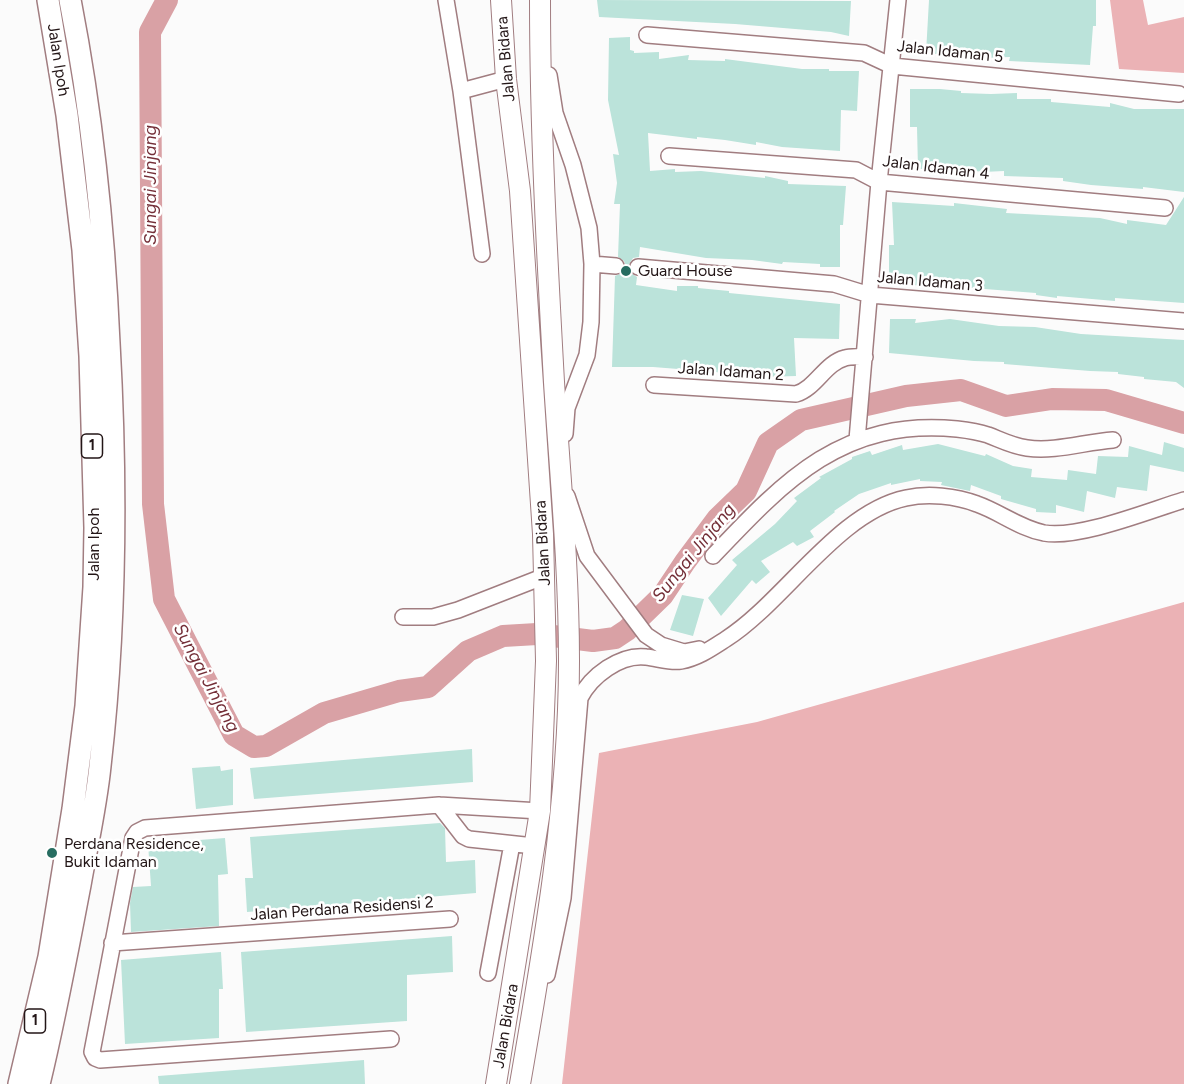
<!DOCTYPE html>
<html>
<head>
<meta charset="utf-8">
<style>
	body { margin:0 }
	canvas { display:block; background:#fbfbfb }
</style>
</head>
<body>
<canvas width="1184" height="1084"></canvas>
<script>
const g = document.querySelector('canvas').getContext('2d');
g.lineJoin = 'round';
function paint(path, color) { g.fillStyle = color; g.fill(path, 'evenodd'); }
function strokePath(path, color, width, dash) { g.strokeStyle = color; g.lineWidth = width; g.lineCap = dash ? 'butt' : 'round'; g.setLineDash(dash || []); g.stroke(path); }
function write(font, color, halo, rows, align = 'center') {
  g.font = font + ' Figtree,sans-serif'; g.lineWidth = 5; g.setLineDash([]); g.textBaseline = 'middle'; g.strokeStyle = halo; g.fillStyle = color; for (const [text, x, y, turn = 0] of rows) {
    g.save(); g.translate(x, y); g.rotate((+turn || 0) * Math.PI / 180); g.textAlign = isNaN(turn) ? turn : align; if (halo) g.strokeText(text, 0, 0); g.fillText(text, 0, 0); g.restore();
  }
}
paint(new Path2D(`
	M1110 0H1143L1148 25 1184 17V73L1119 69Z
	M1184 602V1084H562L599 753 757 722Z`), '#ebb2b5');
strokePath(new Path2D(`
	M167 0 150 32 153 504 164 599 234 735 254 747 266 746 324 713 399 691 428 687 468 651 503 636 537 634 593 641 615 638 627 630 663 595 685 562 717 519 746 491 768 443 801 420 906 396 961 390 1006 406 1052 399 1106 400 1184 423`), '#d9a1a5', 22);
paint(new Path2D(`
	M597 0 851 1 849 36 831 32 735 24 599 17Z
	M929 0H1096V26H1093L1090 65 1009 61 1010 57 982 58 926 53Z
	M630 37V50L634 51V53L659 52V59L689 55 688 60 725 61V59L802 69H829V71H859L857 111 841 110 840 151 782 147 756 142V145L725 140 697 137V139L648 133 650 171 675 169V172L701 171 765 178V176L788 181V184L846 186 843 225H840V267H820V264L783 262 782 264 752 260 706 258 640 247 639 257 633 258 628 266 629 272 637 277 636 285 677 291V286H698V288L729 291V293L840 304 839 339 794 338 796 376 764 377 737 374V376L716 372 653 367H612L615 276 624 272 626 266 624 261 618 257 620 204H614L617 183 613 154 619 155 608 100 609 38Z
	M910 89H940L961 91V93L991 94 1017 93V99H1051V102L1110 107V103L1134 109H1184V192L1143 187V189L1091 185 1063 181V178L1004 176V171L983 172 941 166V169H918L917 127H910Z
	M1184 197V303L1115 298V301L1057 296V298L1036 295V293L972 288 889 284V245H894L892 202 954 206V203L1007 209 1006 213 1100 218 1127 224V220L1166 225Z
	M890 319H916L915 323 950 319 999 326 1035 327 1081 334 1184 340V388L1176 382 1144 379V377L1118 374V372L1090 371 1004 364V362L974 361 889 353Z
	M1164 442 1184 448V472L1150 465 1147 491 1117 487 1115 498 1087 491 1084 512 1056 505V513L1036 512V509L1001 499V496L971 485 970 491 941 485 942 482 920 481V479L891 485V483L859 494 834 511 835 512 810 531 814 537 797 546 793 542 761 561 770 572 756 584 752 580 721 616 708 598 737 565 732 560 775 524 797 501 794 498 821 478 819 477 852 459V457L870 451 872 455 902 445 903 450 938 444 985 456 986 454 1013 466 1032 469 1031 477 1067 480 1068 470 1096 474 1098 456 1128 457 1129 446 1162 455Z
	M682 595 704 599 693 636 670 630Z
	M472 749 473 782 254 799 250 768Z
	M220 766 221 771 233 769V805L196 809 192 768Z
	M440 823 445 828 446 862 475 860 476 893 247 912 245 878H253L250 837Z
	M225 838 228 874 218 875 219 926 131 932 130 903 133 887 151 886 148 844Z
	M452 936 453 972 407 975V1021L246 1032 241 952Z
	M221 952 223 989H219V1038L125 1044 121 960Z
	M364 1060 365 1084H159L158 1076Z`), '#bbe3da');
const minor = new Path2D(`
	M446 0 461 91 482 254
	M647 35 864 53 892 66 1179 94
	M549 75 555 113 573 165 589 228 592 264 591 322 587 355 567 408 565 434
	M461 91 506 79
	M669 156 856 170 879 182 1165 208
	M592 264 616 266
	M638 267 834 284 870 295 1184 321
	M654 385 796 394C816 388 825 363 845 358 851 356 859 357 865 357
	M857 440 879 182 898 0
	M567 496 587 556 646 635 661 645 684 652 699 649
	M713 556C785 480 843 418 957 429 966 430 979 432 988 435 1001 440 1012 446 1027 448 1055 452 1085 442 1113 440
	M403 617H433L458 610 545 576
	M439 805 463 836 469 839 534 846
	M112 943 450 919
	M488 973 512 844
	M547 975 563 898 580 698C591 676 620 654 646 657 657 658 670 663 681 661 698 658 712 648 726 639 784 602 838 512 906 498 928 493 956 496 977 504 1000 512 1019 528 1044 533 1079 539 1148 511 1184 500
	M391 1039 100 1060 95 1058 92 1052 133 838 137 832 145 828 439 805 540 811`);
const major = new Path2D(`
	M496 1084 540 811 546 661 543 534 520 191 506 79 501 0
	M520 1084C544 946 569 801 569 661 569 568 560 475 554 382 547 255 540 128 540 0`);
const highway = new Path2D(`
	M19 1084 49 957 73 809 86 706 94 587 95 528 90 356 83 250 67 115 48 0
	M39 1084C55 1018 67 952 80 885 87 845 96 806 100 766 116 626 117 484 109 343 104 229 92 113 70 0`);
strokePath(minor, '#a17d80', 18);
strokePath(major, '#a17d80', 22);
strokePath(highway, '#a17d80', 24);
strokePath(minor, '#fff', 15);
strokePath(major, '#fff', 20);
strokePath(highway, '#fff', 21);
for (const [x, y, r, color] of [
	[626,271,6,"#276d61"],
	[52,853,6,"#276d61"]
]) { const dot = new Path2D(); dot.arc(x, y, r, 0, 2 * Math.PI); g.fillStyle = color; g.fill(dot); strokePath(dot, '#fff', 2); }
for (const [x, y, w] of [
	[92,446,21],
	[35,1021,21]
]) { const box = new Path2D(); box.roundRect(x - w / 2, y - 12, w, 24, 4.5); g.fillStyle = '#fff'; g.fill(box); strokePath(box, '#231617', 1.5); }
write('bold 15px', '#231617', null, [
	["1",92,446],
	["1",35,1021]
]);
write('16px', '#231617', '#fff', [
	["Jalan Idaman 5",950,52,6],
	["Jalan Bidara",506,59,-95],
	["Jalan Ipoh",58,60,81],
	["Jalan Idaman 4",936,168,7],
	["Jalan Idaman 3",930,282,5],
	["Jalan Idaman 2",731,372,4],
	["Jalan Bidara",543,543,-93],
	["Jalan Ipoh",94,544,-90],
	["Jalan Perdana Residensi 2",342,909,-4],
	["Jalan Bidara",506,1026,-80]
]);
write('16px', '#231617', '#fff', [
	["Guard House",638,271],
	["Perdana Residence,",64,844],
	["Bukit Idaman",64,862]
], 'left');
write('italic 18px', '#742f38', '#fff', [
	["Sungai Jinjang",151,185,-90],
	["Sungai Jinjang",694,553,-51],
	["Sungai Jinjang",206,678,62]
]);
</script>
</body>
</html>
